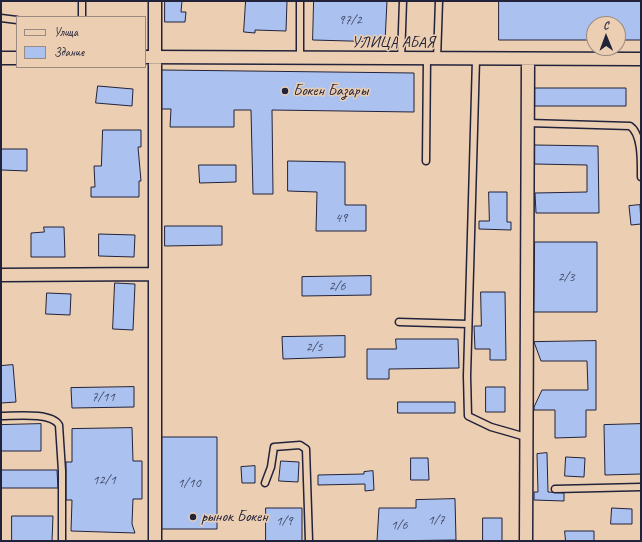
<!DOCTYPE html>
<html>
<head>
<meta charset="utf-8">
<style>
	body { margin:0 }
	#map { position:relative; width:642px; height:542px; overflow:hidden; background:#eccfb2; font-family:Caveat,sans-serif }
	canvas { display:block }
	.frame { position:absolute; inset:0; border:2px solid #22223b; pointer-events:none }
	.legend { position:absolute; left:16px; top:16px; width:130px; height:52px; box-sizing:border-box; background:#eccfb2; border:1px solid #9b8a82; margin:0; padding:5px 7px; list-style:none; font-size:12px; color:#22223b }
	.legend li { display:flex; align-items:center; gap:8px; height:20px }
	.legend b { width:20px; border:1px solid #9b8a82 }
	.north { position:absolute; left:586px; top:16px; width:40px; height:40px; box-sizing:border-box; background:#eccfb2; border:1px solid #9b8a82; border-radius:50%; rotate:359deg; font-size:11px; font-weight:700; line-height:16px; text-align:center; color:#22223b }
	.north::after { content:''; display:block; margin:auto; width:14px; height:18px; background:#22223b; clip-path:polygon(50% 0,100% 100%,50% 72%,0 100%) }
</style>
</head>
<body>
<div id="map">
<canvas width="642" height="542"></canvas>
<div class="frame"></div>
<ul class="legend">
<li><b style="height:5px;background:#eccfb2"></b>Улица</li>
<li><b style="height:11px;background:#abc2f0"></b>Здание</li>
</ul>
<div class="north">С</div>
</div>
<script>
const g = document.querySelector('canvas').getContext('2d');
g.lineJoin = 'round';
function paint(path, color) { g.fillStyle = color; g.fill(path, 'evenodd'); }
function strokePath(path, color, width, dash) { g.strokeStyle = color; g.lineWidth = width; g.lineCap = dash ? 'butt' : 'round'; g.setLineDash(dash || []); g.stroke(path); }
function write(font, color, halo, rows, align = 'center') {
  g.font = font + ' Caveat,sans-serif'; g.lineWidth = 3; g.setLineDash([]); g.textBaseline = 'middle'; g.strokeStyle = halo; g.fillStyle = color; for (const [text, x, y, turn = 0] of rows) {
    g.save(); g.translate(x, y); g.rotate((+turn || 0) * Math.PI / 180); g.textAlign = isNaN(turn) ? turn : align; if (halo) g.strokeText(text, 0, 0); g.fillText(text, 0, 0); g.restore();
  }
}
const building = new Path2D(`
	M165 1H182L181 12H186L185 22H165Z
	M246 1H287L286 31 255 30V33L244 32Z
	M314 1H387L385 42 313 40Z
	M499 1H641V40H618V24H594V40H499Z
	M162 70 414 73V112L272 110 273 194H253L251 110H234V127H170L171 109H162Z
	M98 86 133 89 132 106 96 103Z
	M535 88H626V106H535Z
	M103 130H141V147H138L141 181H139V197H91V187H95L94 166H101Z
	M535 145 598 146 599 213H536L535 193 587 192V165L535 164Z
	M1 149H27V171L2 170Z
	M288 161 345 162V205H366V231H316L317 192 288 191Z
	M199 165H236V182L200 183Z
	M489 192H507V222H511V230L479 229V221H489Z
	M640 205 641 224 631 225 629 206Z
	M165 226H222V245L165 246Z
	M44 227H64L65 257H31V233L44 232Z
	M99 234 135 235 134 257 99 256Z
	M535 242H597V312H534Z
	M371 276V295L302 296V277Z
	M115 283 135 284 133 330 113 329Z
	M481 292H505L506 360H490V349H475L474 326H481Z
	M47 293 71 294 70 315 46 314Z
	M345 336V357L283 359 282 337Z
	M396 339H458L459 368 389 369V379H367V349H396Z
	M596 341V410H586V437L555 438V410H534V407L542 390H588L587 361H541L534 342Z
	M13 365 16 402 1 403V366Z
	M134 387V407L72 408 71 388Z
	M486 387H505V412H486Z
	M398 402H455V413H398Z
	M41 424V451H1V425Z
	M641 424V474L605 475 604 425Z
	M132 428 133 461H142V499H133L132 524 135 533 71 531 72 500H66V462H72V429Z
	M162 437H217V529H162Z
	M547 453 548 492 564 493V501L534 500V492H538L537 454Z
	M566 457 585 458 584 477 565 476Z
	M411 458H428L429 480H411Z
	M281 461 299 462 298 482 279 481Z
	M255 466V483H242L241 467Z
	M1 470H57L58 488H1Z
	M373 471 374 490 365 491V484L318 485V475L364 474V472Z
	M455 499 456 540 377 541 379 508H416V500Z
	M266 508H302V541H266Z
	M612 508 632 509V524H611Z
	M12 516H53L52 541H12Z
	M483 518H502V541H483Z
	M565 531H594V541H566Z`);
paint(building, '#abc2f0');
strokePath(building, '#22223b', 1);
const service = new Path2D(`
	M82 17V1
	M1 18 17 20
	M300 58V1
	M401 59 403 1
	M437 59 439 1
	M476 59 467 376 468 416 491 427 526 437
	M528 123 630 126C642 134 641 162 641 177
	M426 161 427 59
	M399 322 468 324
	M1 416C15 416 51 412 59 425L62 471V541
	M265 483 271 467 274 447 300 445 306 449 309 541
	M555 489 641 487`);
const minor = new Path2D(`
	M145 57 641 59
	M1 58H17
	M1 275 155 274
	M155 541V1
	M526 541 528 60`);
strokePath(service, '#22223b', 9);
strokePath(minor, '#22223b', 15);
strokePath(service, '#eccfb2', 6);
strokePath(minor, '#eccfb2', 12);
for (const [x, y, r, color] of [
	[285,91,4,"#22223b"],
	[193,517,4,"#22223b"]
]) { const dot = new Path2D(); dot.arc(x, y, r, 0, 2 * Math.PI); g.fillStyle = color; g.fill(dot); strokePath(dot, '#eccfb2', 1.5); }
write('14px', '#444a68', null, [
	["97/2",350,20],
	["49",341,218],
	["2/3",566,277],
	["2/6",337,286],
	["2/5",314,347],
	["7/11",103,397],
	["12/1",104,480],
	["1/10",189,483],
	["1/7",436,520],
	["1/9",284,521],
	["1/6",399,525]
]);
write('16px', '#22223b', '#eccfb2', [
	["УЛИЦА АБАЯ",393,43]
]);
write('16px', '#22223b', '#eccfb2', [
	["Бокен Базары",293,91],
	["рынок Бокен",201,517]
], 'left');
</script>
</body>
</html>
